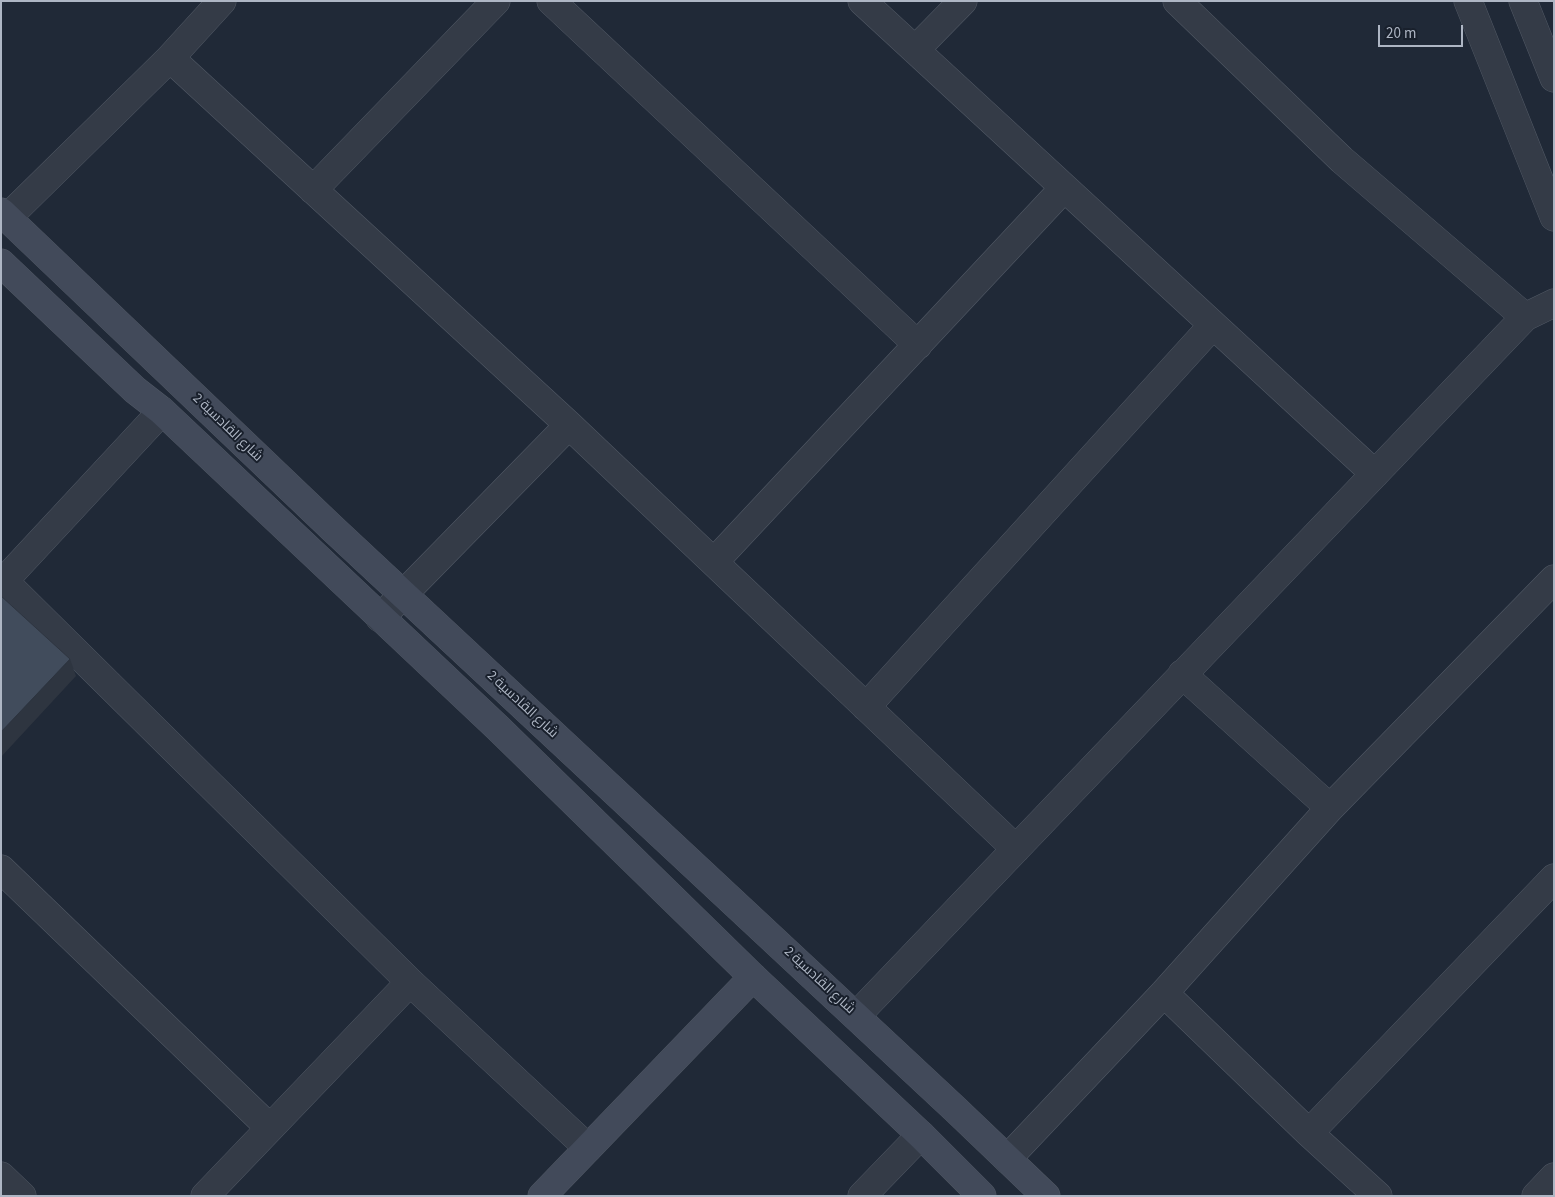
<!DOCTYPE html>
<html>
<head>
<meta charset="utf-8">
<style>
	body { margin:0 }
	#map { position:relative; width:1555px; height:1197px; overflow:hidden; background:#202937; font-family:"Source Sans 3",sans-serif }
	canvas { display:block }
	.frame { position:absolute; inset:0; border:2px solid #aeb6c4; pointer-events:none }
	.scale { position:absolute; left:1378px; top:25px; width:85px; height:22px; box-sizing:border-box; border:2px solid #aeb6c4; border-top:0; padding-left:6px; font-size:15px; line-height:18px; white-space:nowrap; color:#aeb6c4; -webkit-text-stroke:4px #19202c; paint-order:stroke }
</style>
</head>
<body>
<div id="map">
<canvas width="1555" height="1197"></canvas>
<div class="frame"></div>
<div class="scale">20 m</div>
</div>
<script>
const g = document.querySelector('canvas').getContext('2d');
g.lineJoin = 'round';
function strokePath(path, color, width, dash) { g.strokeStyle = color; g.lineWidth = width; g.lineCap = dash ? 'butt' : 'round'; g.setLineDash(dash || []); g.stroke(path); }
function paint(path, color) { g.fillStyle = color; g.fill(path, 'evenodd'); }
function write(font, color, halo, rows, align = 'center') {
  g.font = font + ' "Source Sans 3",Cairo,sans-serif'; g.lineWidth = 4; g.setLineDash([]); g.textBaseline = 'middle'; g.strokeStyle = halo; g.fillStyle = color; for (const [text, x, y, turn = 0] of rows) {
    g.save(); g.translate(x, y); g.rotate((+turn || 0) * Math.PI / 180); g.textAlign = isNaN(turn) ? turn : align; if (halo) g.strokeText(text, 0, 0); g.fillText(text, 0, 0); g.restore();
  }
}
const street = new Path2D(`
	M551 1 918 345
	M862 1 1375 474
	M1177 1 1342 160 1525 317 1554 303
	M1468 1 1554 217
	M1523 1 1554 78
	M915 50 963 1
	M170 58 569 425 1016 849
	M313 190 496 1
	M7 218 170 58 222 1
	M714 562 1064 188
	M4 581 162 411
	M1 583 4 581 410 982
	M380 618 569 425
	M1182 674 1330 808
	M866 707 1213 325
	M1 869 270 1128
	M1164 993 1309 1133 1378 1196
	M856 1016 1525 317
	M1309 1133 1554 878
	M1007 1159 1164 993 1330 808 1554 579
	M1 1176 22 1196
	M205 1196 410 982 588 1148
	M862 1196 921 1135
	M1536 1196 1554 1177`);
const secondary = new Path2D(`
	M1 212 332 528 955 1109 1046 1196
	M1 263 135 390 162 411 498 728 753 977 921 1135 982 1196
	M542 1196 753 977`);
strokePath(street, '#515965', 29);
strokePath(secondary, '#515965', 29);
strokePath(street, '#343b47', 28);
strokePath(secondary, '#424a5a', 28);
paint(new Path2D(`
	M70 659 76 676 1 757V732Z`), '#2e3540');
const building = new Path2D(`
	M1 596 70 659 1 732Z`);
paint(building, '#414c5c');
strokePath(building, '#2e3540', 1);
write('14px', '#aeb6c4', '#19202c', [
	["شارع القادسية 2",227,428,44],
	["شارع القادسية 2",522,705,43],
	["شارع القادسية 2",819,981,43]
]);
</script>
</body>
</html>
